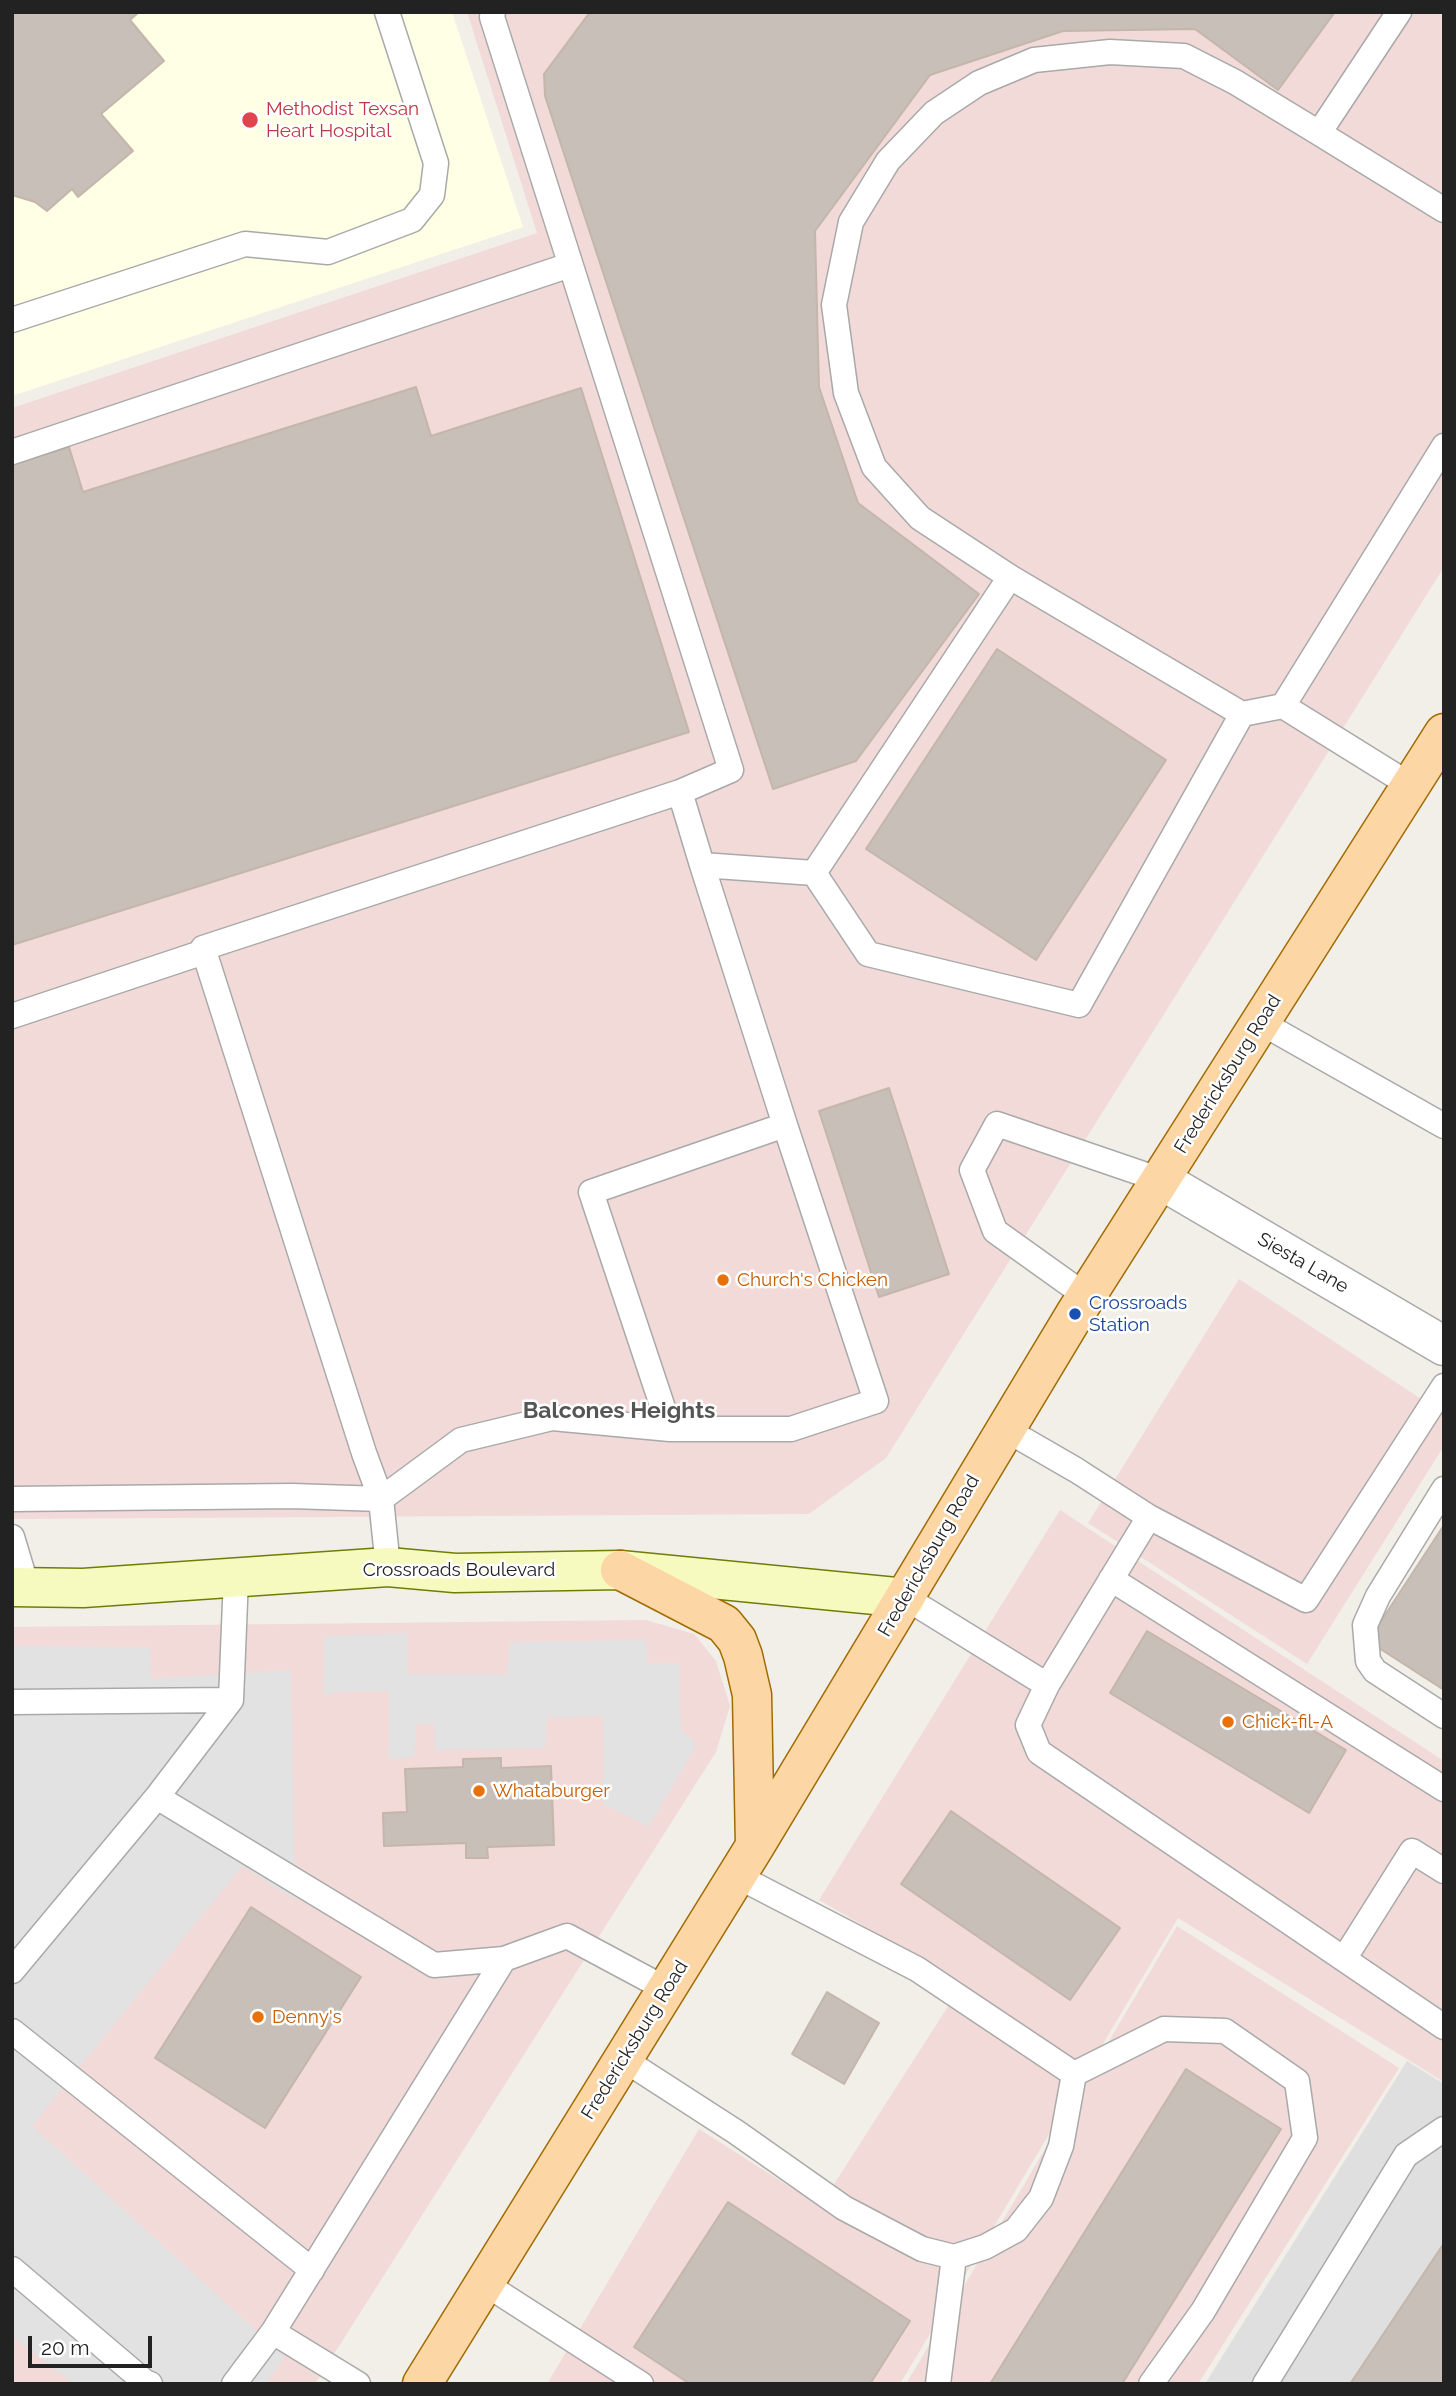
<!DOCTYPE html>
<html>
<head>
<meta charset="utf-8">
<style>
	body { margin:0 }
	#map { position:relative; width:1456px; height:2396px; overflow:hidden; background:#f2efe9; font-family:Raleway,sans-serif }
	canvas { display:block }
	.frame { position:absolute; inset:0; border:14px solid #222; pointer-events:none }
	.scale { position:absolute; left:28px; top:2336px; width:124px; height:32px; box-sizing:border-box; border:4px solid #222; border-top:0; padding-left:9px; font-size:21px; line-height:24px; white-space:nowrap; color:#222; -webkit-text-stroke:5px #fff; paint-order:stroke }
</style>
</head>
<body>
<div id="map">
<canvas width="1456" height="2396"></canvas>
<div class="frame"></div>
<div class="scale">20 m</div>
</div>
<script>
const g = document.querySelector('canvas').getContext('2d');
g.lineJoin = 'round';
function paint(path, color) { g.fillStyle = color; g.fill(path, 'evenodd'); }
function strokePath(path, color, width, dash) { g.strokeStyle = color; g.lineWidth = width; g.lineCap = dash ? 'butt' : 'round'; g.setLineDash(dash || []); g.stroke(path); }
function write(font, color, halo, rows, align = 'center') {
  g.font = font + ' Raleway,sans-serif'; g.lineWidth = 5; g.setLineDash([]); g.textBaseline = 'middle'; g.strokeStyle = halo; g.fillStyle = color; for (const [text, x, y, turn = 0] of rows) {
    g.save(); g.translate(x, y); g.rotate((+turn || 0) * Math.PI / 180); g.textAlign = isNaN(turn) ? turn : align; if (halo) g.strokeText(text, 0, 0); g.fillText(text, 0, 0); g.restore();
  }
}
paint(new Path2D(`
	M1407 2061 1444 2084V2384H1205Z`), '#e0dfdf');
paint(new Path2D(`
	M467 12H1444V567L886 1458 809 1514 12 1519V408L537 233Z
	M1239 1279 1444 1414V1446L1307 1664 1088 1523Z
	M1060 1510 1444 1761V2082L1178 1918 900 2384H547L699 2129 820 2206 963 1983 819 1900Z
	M646 1620 694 1634 716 1661 730 1706 716 1752 315 2384H12V1627Z
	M1177 1926 1399 2068 1198 2384H906Z`), '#f2dad9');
paint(new Path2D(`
	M12 12H452L523 227 12 396Z`), '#ffffe5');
paint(new Path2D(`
	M408 1633V1674H507L510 1642 646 1640 648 1663H679L681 1730 697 1744 649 1826 604 1805 603 1716 547 1718 545 1748 435 1750 434 1725 417 1724 414 1757 389 1759V1691L340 1692 324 1695V1636Z
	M12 1646 150 1647 151 1679 291 1670 295 1900 242 1866 32 2126 285 2357 265 2384H74L12 2336Z`), '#e2e2e2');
const building = new Path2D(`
	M12 12H139L130 20 164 61 101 114 133 151 78 197 72 189 47 211 35 202 12 195Z
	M590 12H1335L1278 90 1195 29 1063 31 930 75 815 231 819 387 858 503 979 594 856 761 773 789 545 96 544 74Z
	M416 387 431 436 581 388 689 732 12 945V465L69 447 83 492Z
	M997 649 1166 760 1036 960 866 849Z
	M889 1088 949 1274 879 1297 819 1111Z
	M1444 1525V1690L1368 1641Z
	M1147 1631 1346 1750 1309 1813 1110 1693Z
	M501 1758V1768L551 1766 554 1845 487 1847 488 1858H466V1843L384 1846 383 1813 407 1812 405 1769 463 1767V1759Z
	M951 1811 1120 1928 1070 2000 901 1884Z
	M251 1907 361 1977 265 2128 155 2058Z
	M827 1992 879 2023 844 2084 792 2054Z
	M1186 2069 1281 2129 1122 2384H990Z
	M728 2202 910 2321 870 2384H690L634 2347Z
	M1444 2243V2384H1350Z`);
paint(building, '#c7bfb8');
strokePath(building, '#c4b6ab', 2);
const lane = new Path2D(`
	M493 12 492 17 731 770 680 792
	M1319 133 1444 210
	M12 320 245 244 328 252 412 220 432 195 436 163 387 12
	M12 452 570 265
	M1010 577 1242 714
	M1410 785 1283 706 1444 446
	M814 873 1010 577 920 518 874 467 846 393 834 305 851 222 888 161 934 113 979 83 1034 60 1110 52 1184 56 1235 82 1319 133 1399 12
	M12 1016 204 952
	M1260 1022 1444 1126
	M1086 1296 995 1231 972 1170 997 1124 1161 1180
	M670 1429H791L876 1401 785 1125
	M1005 1429 1076 1470 1149 1517 1306 1600 1444 1386
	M1444 1489 1378 1596 1365 1625 1368 1661 1375 1671 1444 1716
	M12 1499 292 1496 381 1499 364 1453 203 948 680 792 702 865
	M12 1537 27 1587
	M388 1567 381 1499 461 1440 552 1418 670 1429 591 1192 785 1125 702 865 814 873 868 954 1079 1005 1242 714 1283 706
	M236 1577 231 1700 157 1797 434 1965 504 1959 567 1936 666 1989
	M1111 1579 1444 1789
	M906 1598 1047 1685 1028 1725 1039 1752 1444 2027
	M1047 1685 1149 1517
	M12 1702 231 1700
	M1344 1959 1412 1851 1444 1871
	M12 1971 157 1797
	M12 2031 312 2270
	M623 2059 736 2132 844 2208 922 2249 954 2257 985 2247 1016 2230 1041 2198 1061 2146 1074 2074 917 1969 735 1875
	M1074 2074 1164 2029 1225 2031 1297 2081 1305 2138 1203 2311 1151 2384
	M12 2269 145 2382 150 2384
	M484 2283 641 2384
	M273 2332 358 2384
	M234 2384 273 2332 504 1959
	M938 2384 954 2257
	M1265 2384 1406 2155 1444 2129`);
const street = new Path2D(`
	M1161 1180 1444 1346`);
const secondary = new Path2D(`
	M12 1587 83 1588 388 1567 455 1573 620 1570 906 1598`);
const primary = new Path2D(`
	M620 1570 724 1624 737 1640 743 1656 752 1695 755 1846
	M422 2384 755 1846 1075 1314 1444 733`);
strokePath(lane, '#a9a9a9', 27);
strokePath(street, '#a9a9a9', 41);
strokePath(secondary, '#707d05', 41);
strokePath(primary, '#a06b00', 41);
strokePath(lane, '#fff', 24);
strokePath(street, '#fff', 38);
strokePath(secondary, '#f7fabf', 38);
strokePath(primary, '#fcd6a4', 38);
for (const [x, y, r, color] of [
	[250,120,9,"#e0444e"],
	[723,1280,7,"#e8710a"],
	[1075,1314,7,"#1a4fb4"],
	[1228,1722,7,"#e8710a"],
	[479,1791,7,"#e8710a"],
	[258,2017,7,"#e8710a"]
]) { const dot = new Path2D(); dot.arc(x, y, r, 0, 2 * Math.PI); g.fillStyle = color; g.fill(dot); strokePath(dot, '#fff', 2.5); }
write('19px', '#be3a42', '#fff', [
	["Methodist Texsan",266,109],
	["Heart Hospital",266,131]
], 'left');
write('19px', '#222', '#fff', [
	["Fredericksburg Road",1228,1074,-58],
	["Siesta Lane",1303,1263,30],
	["Fredericksburg Road",929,1556,-60],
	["Crossroads Boulevard",459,1570],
	["Fredericksburg Road",635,2040,-58]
]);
write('19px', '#c56008', '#fff', [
	["Church's Chicken",737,1280],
	["Chick-fil-A",1242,1722],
	["Whataburger",493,1791],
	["Denny's",272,2017]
], 'left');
write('19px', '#164399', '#fff', [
	["Crossroads",1089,1303],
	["Station",1089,1325]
], 'left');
write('bold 23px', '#555', '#fff', [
	["Balcones Heights",619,1411]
]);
</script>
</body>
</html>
